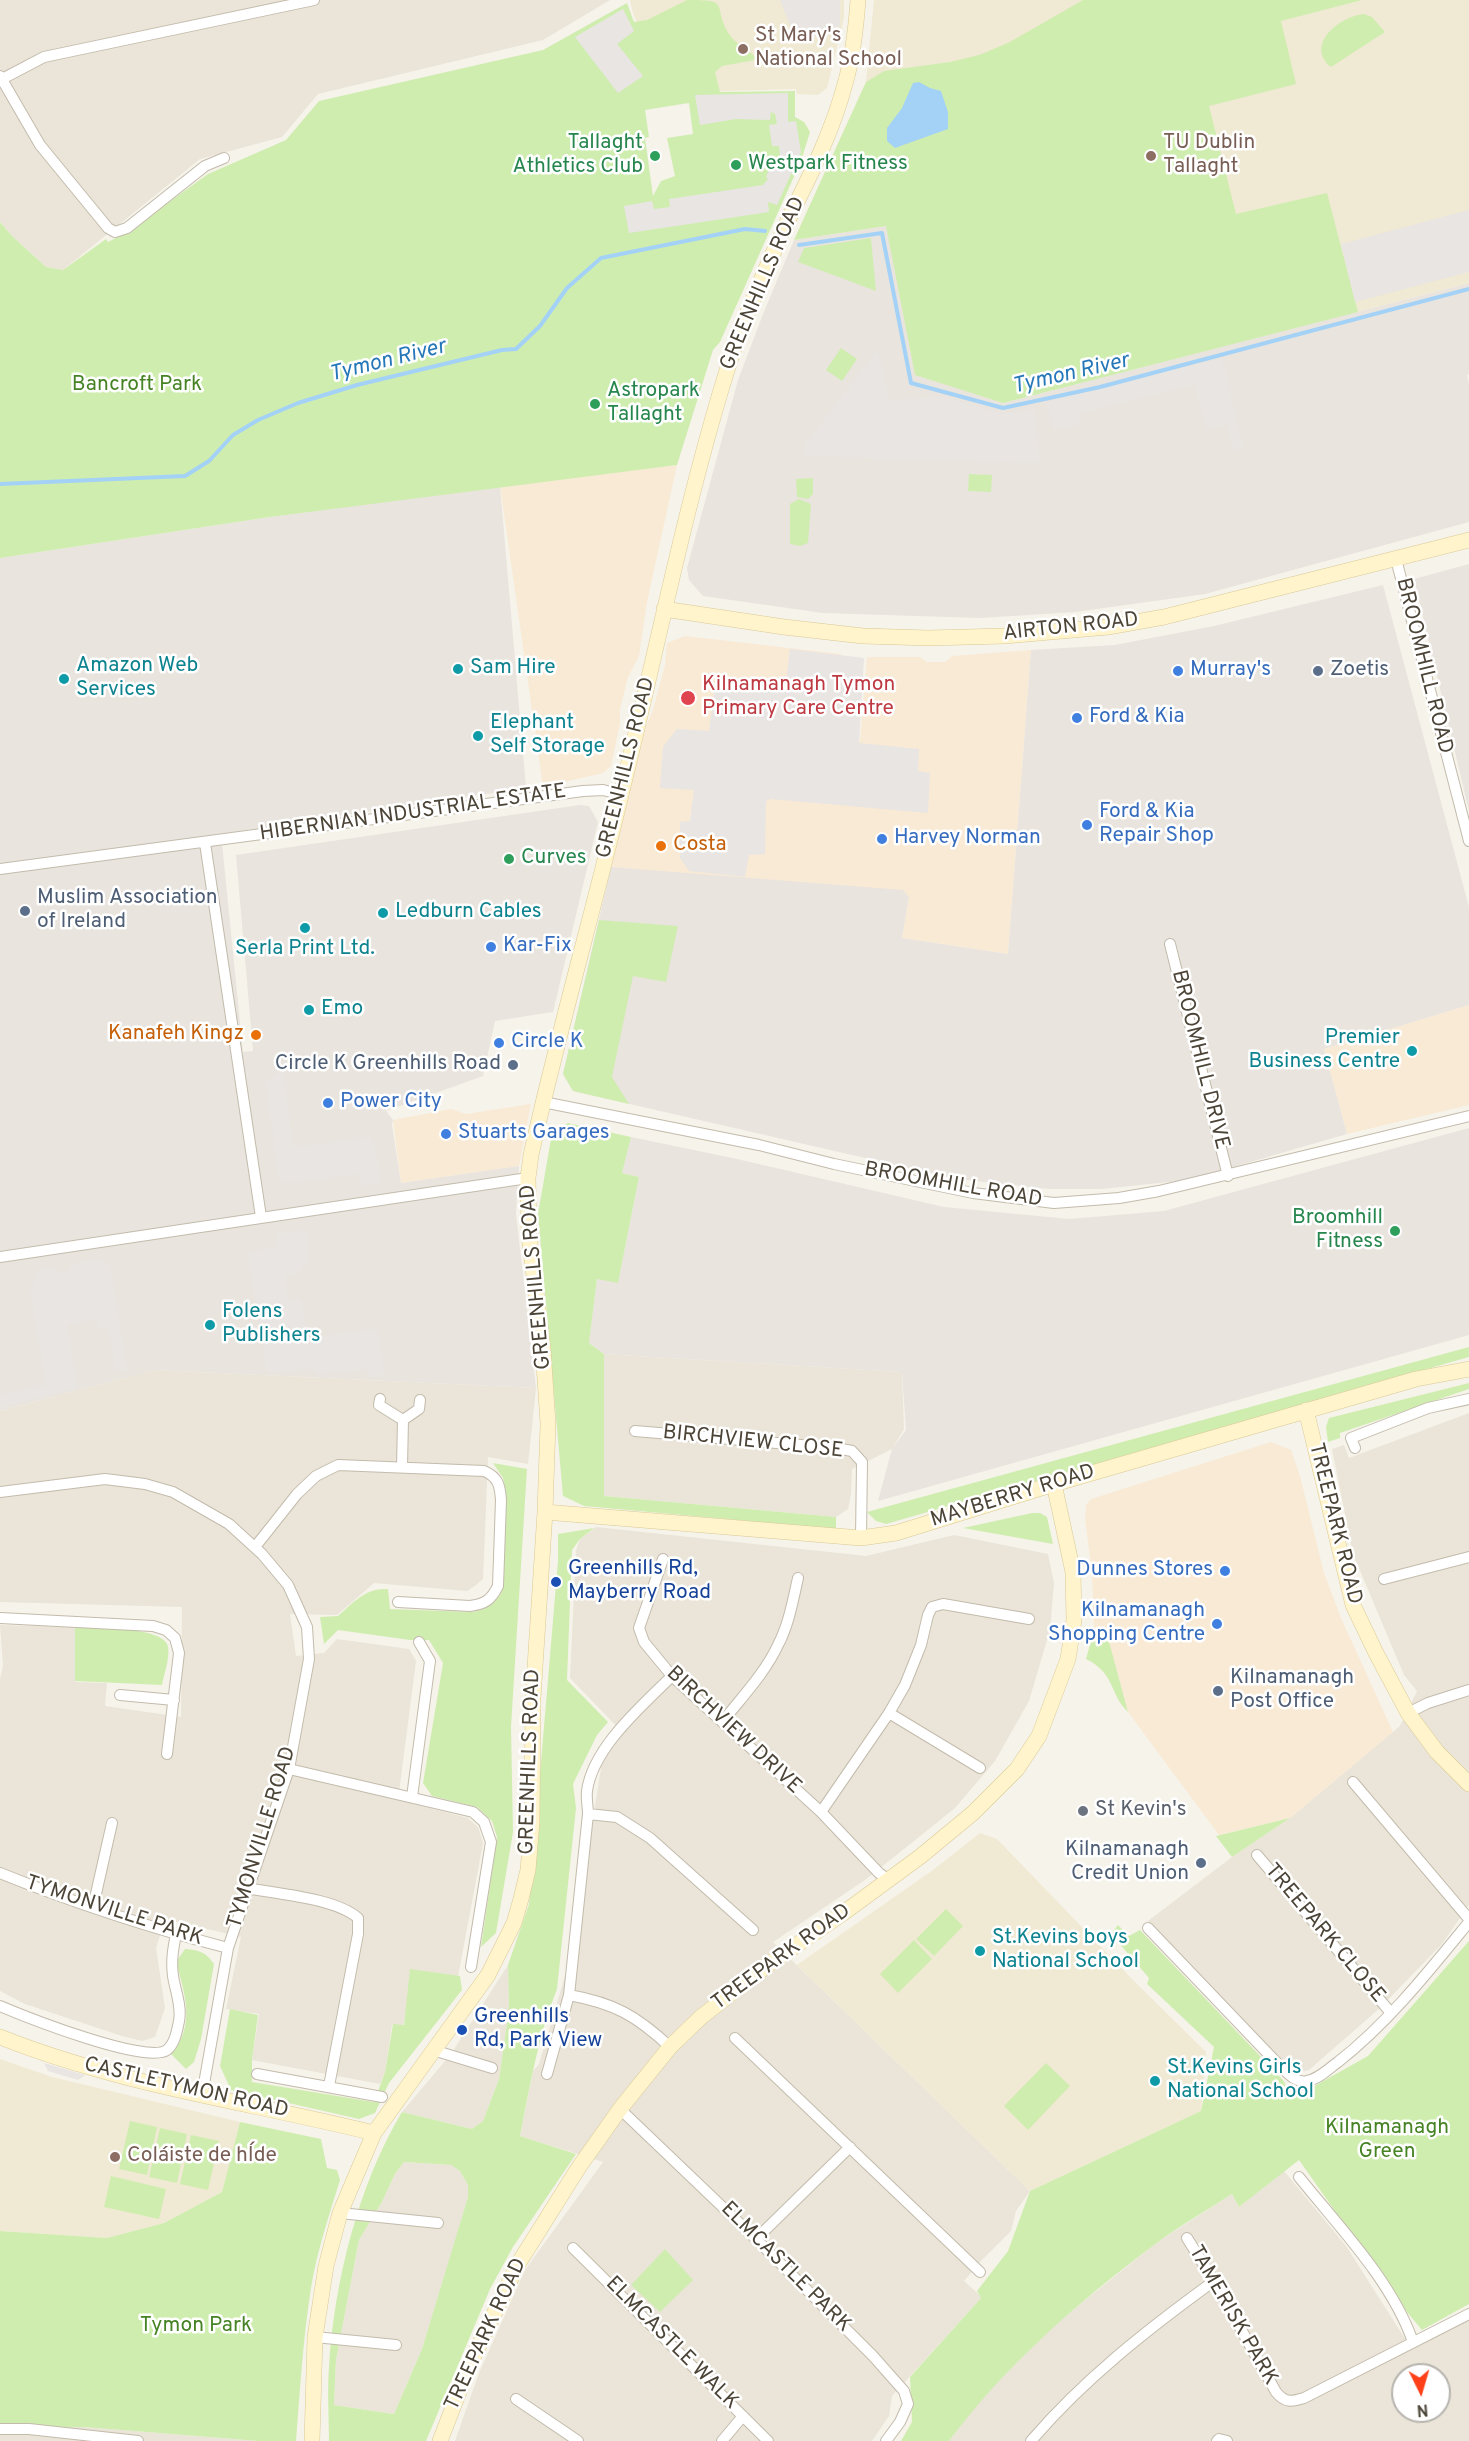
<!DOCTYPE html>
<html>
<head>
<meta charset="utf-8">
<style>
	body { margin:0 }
	#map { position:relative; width:1469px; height:2441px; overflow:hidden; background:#f6f3ea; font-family:Overpass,sans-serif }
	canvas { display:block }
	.north { position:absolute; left:1391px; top:2363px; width:60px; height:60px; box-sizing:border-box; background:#fff; border:2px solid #b7b4af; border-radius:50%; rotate:175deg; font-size:16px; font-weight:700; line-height:24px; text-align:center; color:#4b4437 }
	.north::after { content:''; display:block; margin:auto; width:21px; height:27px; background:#ff4018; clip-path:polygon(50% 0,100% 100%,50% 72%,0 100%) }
</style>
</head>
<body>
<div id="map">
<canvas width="1469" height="2441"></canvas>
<div class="north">N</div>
</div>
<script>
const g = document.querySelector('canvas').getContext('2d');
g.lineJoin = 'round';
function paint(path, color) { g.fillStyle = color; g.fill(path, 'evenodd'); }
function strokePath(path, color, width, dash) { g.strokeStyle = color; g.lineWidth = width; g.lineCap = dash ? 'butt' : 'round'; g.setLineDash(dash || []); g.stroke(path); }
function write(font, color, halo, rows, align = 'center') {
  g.font = font + ' Overpass,sans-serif'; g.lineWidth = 5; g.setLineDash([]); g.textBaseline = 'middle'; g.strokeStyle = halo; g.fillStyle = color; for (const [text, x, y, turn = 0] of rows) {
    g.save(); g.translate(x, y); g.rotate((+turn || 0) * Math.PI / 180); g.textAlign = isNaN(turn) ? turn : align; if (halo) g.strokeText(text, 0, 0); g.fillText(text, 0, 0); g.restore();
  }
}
paint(new Path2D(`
	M0 0H610L543 40 318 94 282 137 200 159 63 270 46 267 12 236 0 222Z
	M604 1354 902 1372 904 1429 892 1449 852 1469 851 1494 848 1509 836 1517 604 1496Z
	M155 1370 536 1388 528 1464 488 1457 483 1579 476 1585 467 1591 374 1583 337 1615 290 1614 296 1656 324 1653 337 1639 409 1649 416 1661 398 1800 468 1818 478 1827 483 1843 457 1982 414 1975 403 2026 392 2025 385 2072 380 2084 252 2060 259 2014 226 2009 241 1937 165 1919 156 1948 165 2008 155 2037 142 2041 122 2036 25 2004 0 1991V1679L3 1666 0 1625 75 1627V1682L107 1683 105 1706 181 1717 182 1607 0 1602V1411Z
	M1469 1413V1905L1442 1944 1381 2007 1309 2070 1295 2073 1287 2071 1148 1921 1232 1857 1290 1818 1400 1726 1417 1691 1404 1675 1353 1554 1332 1449 1344 1445 1349 1458Z
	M596 1527 866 1556 954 1535 1048 1554 1054 1583 1050 1630 1029 1701 995 1761 955 1808 924 1833 865 1880 773 1942 1030 2191 1016 2211 1011 2231 981 2261 964 2281 982 2297 892 2396 889 2416 872 2441H455L479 2373 525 2270 603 2162 520 2136 533 2071 539 2064 571 1956 603 1756 623 1733 570 1678 576 1551 580 1539Z
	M508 1965 509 2009 499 2079 483 2121 472 2129 402 2112 451 2054Z
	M404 2162 451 2165 460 2171 468 2185V2197L458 2232 422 2349 394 2414 334 2405 336 2360 359 2240 382 2202 395 2174Z
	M1284 2171 1346 2246 1411 2348 1469 2318V2441H949L977 2403 1047 2331 1156 2243 1232 2194 1239 2207ZM1403 2375H1439V2411H1403Z
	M84 2427 259 2441H0V2428Z`), '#eae5d8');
paint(new Path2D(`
	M677 465 647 602 639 656 628 677 620 709V723L611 766 603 773 543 787 500 486Z
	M685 636 841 654 837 738 860 741 867 657H920L927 662H945L952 656 1031 650 1008 954 902 938 909 897 611 867 646 726 653 710 665 665 667 643Z
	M1469 1005V1105L1347 1134 1324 1049Z
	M531 1104 519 1166 401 1183 393 1120 451 1109 466 1114Z
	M1271 1442 1291 1450 1300 1476 1324 1573 1341 1618 1393 1732 1290 1818 1219 1835 1128 1712 1107 1635 1094 1630 1092 1573 1085 1519 1086 1505 1091 1499Z`), '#f9ead5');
paint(new Path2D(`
	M886 226 1003 403 1469 283V374L1467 375 1469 384V522L1205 594 1075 612 980 618 823 613 703 596 689 580 687 568 738 380 763 314 794 240Z
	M500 486 526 788 221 834 243 1052 253 1051 236 855 580 805 589 806 598 822 553 1012 495 1021 483 1076 386 1111 393 1120 392 1125 401 1183 519 1166 516 1214 536 1388 155 1370 0 1411V558L270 517Z
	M1469 564V811L1414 579Z
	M1383 585 1469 907V1005L1324 1049 1347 1134 1188 1180 1102 1189H1049L957 1179 573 1091 563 1074 611 867 903 890 909 897 902 938 1008 954 1031 650 1115 645 1214 626Z
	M1469 1128V1335L878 1501 892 1449 906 1430 902 1372 604 1354 589 1343 597 1279 618 1282 639 1177 622 1173 631 1137 737 1159 944 1207 1069 1219 1164 1211Z`), '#e9e4de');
paint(new Path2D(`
	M630 0H844V18L827 88 818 95 797 94 796 89 722 91 671 99 633 13Z
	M874 0H1469V283L1003 403 915 375 886 226 794 240 866 82Z
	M980 1833 997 1839 1135 1982 1206 2052 1201 2111 1030 2191 797 1965 933 1870Z
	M0 2059 52 2077 240 2122 222 2192 164 2223 107 2238 0 2231Z`), '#f0e9d3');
paint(new Path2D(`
	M687 0C733 0 711 4 729 34 734 42 747 50 755 56V60L722 66 715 72 720 92 795 91V117L804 122 810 132 801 161 720 342 713 350 677 465 270 517 0 558V222L12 236 46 267 63 270 106 239 108 242 127 232 208 174 286 140 319 101 543 50 627 3 634 22 647 20ZM689 103 693 134 667 138 675 176 661 181 653 196 645 138 649 137 645 110Z
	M1083 0H1362L1281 21 1296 84 1209 106 1236 214 1327 193 1358 312 1003 403 915 375 886 226 794 240 866 82 884 71 950 62 979 55 1008 43Z
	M1364 14 1372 17 1385 32 1331 67C1304 45 1340 16 1364 14Z
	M871 238 876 291 798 262 804 248Z
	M841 348 857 359 842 381 826 370Z
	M969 474 992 475 991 492 968 491Z
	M813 478V494L808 499 797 497 796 479Z
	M799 499 811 504 808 543 800 546 790 544V504Z
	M599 920 678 926 666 982 633 976 612 1077 629 1104 573 1091 563 1074Z
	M568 1123 631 1137 622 1173 639 1177 618 1283 597 1279 589 1343 604 1354V1496L836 1517V1529L584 1506 563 1496 538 1214 552 1133Z
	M1469 1347V1357L886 1524 876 1521 867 1512Z
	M1469 1383V1389L1340 1433V1438L1328 1442 1326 1427 1329 1418Z
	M493 1463 527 1469 511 1727 513 1832 496 1933 481 1947 497 1837 492 1821 477 1807 432 1796 423 1783 443 1663 429 1640H410L338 1630 324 1644 320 1617 338 1616C354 1602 365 1588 388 1589L390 1609 474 1612C487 1608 494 1604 502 1592L506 1493 503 1478Z
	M1032 1513H1040L1047 1517 1053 1544 963 1528Z
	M594 1528 580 1539 572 1550 567 1680 608 1722 597 1735 573 1784 576 1808 557 1989C538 2036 530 2086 520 2136L576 2154 513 2247 490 2289 426 2441H329C329 2417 327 2392 329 2367 334 2283 358 2185 402 2112L472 2129 483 2121 499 2079 509 2009 508 1965 529 1904 558 1561V1534ZM404 2162 451 2165 460 2171 468 2185V2197L422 2349 394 2414 334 2405 336 2360 359 2240 382 2202 395 2174Z
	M75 1627C92 1628 166 1626 168 1647 170 1659 164 1674 162 1685L75 1681Z
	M1094 1630 1107 1634 1128 1712C1109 1694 1116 1674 1086 1659Z
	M1290 1818 1232 1857 1216 1836Z
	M946 1909 963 1926 934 1956 916 1939Z
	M1118 1925 1129 1936 1140 1930 1283 2080 1291 2095 1300 2094 1368 2056 1469 1941V2304L1422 2330 1402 2306 1299 2160 1239 2207 1232 2194C1206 2211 1179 2226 1154 2245 1078 2302 1006 2365 949 2441H901L912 2422 910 2377 981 2298 977 2291 1008 2251 1030 2191 1201 2111 1214 2047 1147 1984 1149 1978 1111 1934Z
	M914 1940 932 1959 898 1993 880 1974Z
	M185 1949C199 1950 206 1952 214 1964L201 2039 194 2062 186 2069 171 2054C196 2026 185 1994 176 1962Z
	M410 1969 460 1976 462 1990 389 2083 375 2113 359 2119 231 2090 220 2066 230 2009 258 2015 252 2060V2082L374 2102 385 2072 393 2024 404 2025Z
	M1046 2063 1070 2086 1028 2130 1004 2106Z
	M130 2121 157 2127 147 2175 119 2169Z
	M240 2122 321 2139 327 2168 337 2170 340 2180C329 2216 317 2251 311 2288 303 2339 300 2390 296 2441H259L84 2427 0 2428V2231L107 2238 164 2223 222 2192Z
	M160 2128 187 2134 177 2183 149 2177Z
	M191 2135 219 2141 208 2190 180 2184Z
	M111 2176 166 2189 159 2219 104 2207Z
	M665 2249 693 2280 660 2312 631 2285Z`), '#d0edb0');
paint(new Path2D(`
	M780 0H840V26L797 43Z
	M623 9 634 31 617 44 643 76 618 93 575 37Z
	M788 93V122L796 121 801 152 777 205 768 202 769 212 629 233 624 206 652 201 654 209 670 207 669 199 763 185 768 179 766 177 770 168 774 169 780 156 779 146H772L769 125 777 124 775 114 771 112 770 120 736 119 700 125 695 95Z
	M1469 210V272L1355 302 1341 244Z
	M878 350 889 400 946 397 1002 414 1034 410 1040 463 804 456 805 445Z
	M1222 358 1243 449 1234 450 1227 424 1207 430 1195 384 1079 413 1081 424 1054 430 1046 402Z
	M790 649 864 658 859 743 919 749 918 771 930 773 928 813 771 799 766 801 765 854 749 855 745 877 689 871 680 858V822L690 821 694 790 660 788 663 747 677 729 709 731 716 677 786 682Z
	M283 1069 293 1147 373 1137 381 1183 360 1186 359 1174 287 1183 279 1178 266 1082Z
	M307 1230 308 1260 298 1273 285 1275 288 1300 301 1298 307 1338 377 1329 385 1374 368 1377 366 1369 319 1374 311 1369 267 1372 248 1252 278 1247 277 1234Z
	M97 1260 110 1266 127 1370 116 1371 109 1328H98L97 1320 67 1324 77 1388 0 1408V1395L46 1385 30 1289 40 1270 50 1268 64 1274 74 1264Z
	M44 2063 85 2075 78 2080 48 2071Z`), '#e8e5e2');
paint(new Path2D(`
	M919 82 930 88 941 91 948 112V129L895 148 887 141V128L902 108 913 83Z`), '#a3d2f6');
strokePath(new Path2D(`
	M799 245 882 233 911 383 1003 408 1100 387 1469 289
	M0 484 185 476 209 461 233 435 258 420 298 403 357 385 502 350 516 349 540 326 567 288 601 258 745 229 765 231`), '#a3d2f6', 4);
const street = new Path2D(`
	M0 76 40 145 108 228 115 232 127 228 205 166 224 158
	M2 79 44 57 314 0
	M1396 559 1469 841
	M205 843 261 1217
	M0 869 583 791 603 790 622 795
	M1170 944 1228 1176
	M543 1102 759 1145 834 1164 973 1193 1054 1203 1119 1198 1159 1191 1469 1116
	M0 1257 528 1178
	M380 1399 379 1405 403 1420 419 1409 420 1400
	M635 1431 836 1448 852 1451 862 1462 861 1538
	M1355 1448 1351 1438 1428 1408 1469 1399
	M402 1467 403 1420
	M0 1492 105 1479 145 1484 173 1492 229 1524 262 1554 288 1585 307 1627 309 1659 289 1769 228 1948 202 2095
	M255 1547 297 1494 316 1476 338 1465 484 1471C498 1477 500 1485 501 1500L498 1586C491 1600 485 1604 470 1606L398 1602
	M663 1559 639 1628 644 1642 672 1676 821 1812 879 1873 889 1880
	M1384 1579 1469 1557
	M0 1618 153 1626 166 1630 175 1638 179 1653 167 1754
	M120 1695 174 1700
	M889 1713 980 1768
	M1408 1713 1428 1703 1469 1690
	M723 1721C742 1697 765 1673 778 1645 789 1624 793 1600 798 1578
	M289 1769 473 1812 484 1822 491 1842 471 1967
	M1353 1782 1469 1919
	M412 1797 430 1661 419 1642
	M821 1812 889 1713 905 1685 921 1645 928 1615 932 1607 943 1604 1029 1619
	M588 1814 617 1817 650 1838 753 1930
	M1257 1855 1391 2013
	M0 1873C74 1903 151 1928 228 1948
	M247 1888C277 1894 335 1898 358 1918V1934L329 2086
	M93 1907 112 1823
	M1148 1928 1277 2063C1285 2070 1295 2084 1307 2081 1319 2079 1328 2069 1338 2062 1388 2023 1429 1971 1469 1922
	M0 2006C26 2017 147 2065 167 2050 175 2043 177 2031 179 2021 182 2006 175 1990 173 1976 171 1961 173 1949 176 1934
	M735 2038 980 2272
	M670 2047C637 2016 614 2003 569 1995L588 1814C588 1807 586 1798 587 1791 593 1747 642 1706 672 1676
	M433 2050 492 2068
	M257 2074 382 2097
	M547 2074 569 1995
	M620 2109 756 2239 873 2356 904 2391 908 2404 900 2422 886 2441
	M1299 2177C1339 2227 1392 2281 1413 2342
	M340 2213 438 2223
	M1187 2238 1214 2281 1276 2392C1285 2403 1291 2402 1304 2398L1469 2314
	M756 2239 850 2147
	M573 2248 768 2441
	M315 2337 396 2345
	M516 2399 578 2441
	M0 2429H29L138 2441
	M722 2441 743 2416
	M1031 2441C1084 2379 1148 2329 1214 2281
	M1217 2441 1219 2439 1227 2441`);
const secondary = new Path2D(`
	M664 609 784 627 863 636 929 638 1004 636 1108 627 1164 617 1469 540
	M1306 1410 1353 1605 1376 1653 1408 1713 1437 1752 1469 1784
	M545 1512 861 1538 896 1533 1054 1484 1416 1379 1469 1369
	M0 2037C120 2085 249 2102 374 2133
	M312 2441 315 2337 326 2266 340 2213 374 2133 488 1975 514 1923 521 1899 528 1870 532 1822 533 1698 545 1512 548 1424 543 1349 529 1235 528 1178 531 1155C558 1033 593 913 622 791 656 654 683 515 724 380 741 322 767 266 792 212 813 170 833 129 845 84 853 57 856 28 858 0
	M440 2441 469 2366 518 2264 579 2167 620 2109 670 2047 701 2017 769 1964 842 1914 921 1856 973 1813 1017 1769 1039 1736 1068 1659 1074 1620 1073 1572 1054 1484`);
strokePath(street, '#c3bbac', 12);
strokePath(secondary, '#d9c997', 16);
strokePath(street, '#fff', 10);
strokePath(secondary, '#fff4cb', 15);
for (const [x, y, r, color] of [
	[743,49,6,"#8d6e63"],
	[655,156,6,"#2e9e5b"],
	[1151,156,6,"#8d6e63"],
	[736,165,6,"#2e9e5b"],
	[595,404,6,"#2e9e5b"],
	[458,669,6,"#0f9aa8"],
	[1178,671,6,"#3f7fe0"],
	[1318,671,6,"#5c6f8a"],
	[64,679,6,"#0f9aa8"],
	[688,698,8,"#e0444e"],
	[1077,718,6,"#3f7fe0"],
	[478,736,6,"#0f9aa8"],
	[1087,825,6,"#3f7fe0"],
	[882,839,6,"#3f7fe0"],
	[661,846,6,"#e8710a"],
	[509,859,6,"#2e9e5b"],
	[25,911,6,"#5c6f8a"],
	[383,913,6,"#0f9aa8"],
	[305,928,6,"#0f9aa8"],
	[491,947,6,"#3f7fe0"],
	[309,1010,6,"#0f9aa8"],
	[256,1035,6,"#e8710a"],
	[499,1043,6,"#3f7fe0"],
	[1412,1051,6,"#0f9aa8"],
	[513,1065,6,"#5c6f8a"],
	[328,1103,6,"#3f7fe0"],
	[446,1134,6,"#3f7fe0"],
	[1395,1231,6,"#2e9e5b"],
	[210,1325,6,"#0f9aa8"],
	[1225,1571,6,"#3f7fe0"],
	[556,1582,6,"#1a4fb4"],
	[1217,1624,6,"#3f7fe0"],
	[1218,1691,6,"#5c6f8a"],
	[1083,1811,6,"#6b7280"],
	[1201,1863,6,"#5c6f8a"],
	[980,1951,6,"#0f9aa8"],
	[462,2030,6,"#1a4fb4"],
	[1155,2081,6,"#0f9aa8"],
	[115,2157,6,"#8d6e63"]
]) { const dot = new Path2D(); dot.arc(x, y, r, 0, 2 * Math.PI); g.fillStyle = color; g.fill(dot); strokePath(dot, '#fff', 2); }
write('21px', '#785e54', '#fff', [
	["St Mary's",755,37],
	["National School",755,61],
	["TU Dublin",1163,144],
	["Tallaght",1163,168],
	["Coláiste de hÍde",127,2157]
], 'left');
write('21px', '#27864d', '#fff', [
	["Tallaght",643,144,"right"],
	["Athletics Club",643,168,"right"],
	["Westpark Fitness",748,165],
	["Astropark",607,392],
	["Tallaght",607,416],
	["Curves",521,859],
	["Broomhill",1383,1219,"right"],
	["Fitness",1383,1243,"right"]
], 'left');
write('21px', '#4b4437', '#fff', [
	["GREENHILLS ROAD",764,284,-67],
	["AIRTON ROAD",1071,628,-6],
	["BROOMHILL ROAD",1423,666,76],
	["GREENHILLS ROAD",627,768,-76],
	["HIBERNIAN INDUSTRIAL ESTATE",413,814,-8],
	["BROOMHILL DRIVE",1199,1060,76],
	["BROOMHILL ROAD",953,1186,10],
	["GREENHILLS ROAD",537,1277,-95],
	["BIRCHVIEW CLOSE",753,1443,6],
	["MAYBERRY ROAD",1013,1497,-17],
	["TREEPARK ROAD",1334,1524,76],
	["BIRCHVIEW DRIVE",733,1731,43],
	["GREENHILLS ROAD",531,1762,-88],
	["TYMONVILLE ROAD",263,1838,-73],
	["TYMONVILLE PARK",114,1912,18],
	["TREEPARK CLOSE",1324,1934,50],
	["TREEPARK ROAD",782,1958,-36],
	["CASTLETYMON ROAD",186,2089,13],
	["ELMCASTLE PARK",785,2268,45],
	["TAMERISK PARK",1232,2316,60],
	["TREEPARK ROAD",487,2335,-65],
	["ELMCASTLE WALK",671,2344,45]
]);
write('21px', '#468324', '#fff', [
	["Bancroft Park",137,386],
	["Kilnamanagh",1387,2129],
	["Green",1387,2153],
	["Tymon Park",196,2327]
]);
write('21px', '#0d838f', '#fff', [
	["Amazon Web",76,667],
	["Services",76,691],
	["Sam Hire",470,669],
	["Elephant",490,724],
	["Self Storage",490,748],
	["Ledburn Cables",395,913],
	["Serla Print Ltd.",305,950,"center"],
	["Emo",321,1010],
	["Premier",1400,1039,"right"],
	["Business Centre",1400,1063,"right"],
	["Folens",222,1313],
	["Publishers",222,1337],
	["St.Kevins boys",992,1939],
	["National School",992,1963],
	["St.Kevins Girls",1167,2069],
	["National School",1167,2093]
], 'left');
write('21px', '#366cbe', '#fff', [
	["Murray's",1190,671],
	["Ford & Kia",1089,718],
	["Ford & Kia",1099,813],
	["Repair Shop",1099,837],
	["Harvey Norman",894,839],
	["Kar-Fix",503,947],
	["Circle K",511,1043],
	["Power City",340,1103],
	["Stuarts Garages",458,1134],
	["Dunnes Stores",1213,1571,"right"],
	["Kilnamanagh",1205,1612,"right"],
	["Shopping Centre",1205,1636,"right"]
], 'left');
write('21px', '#4e5e75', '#fff', [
	["Zoetis",1330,671],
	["Muslim Association",37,899],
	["of Ireland",37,923],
	["Circle K Greenhills Road",501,1065,"right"],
	["Kilnamanagh",1230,1679],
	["Post Office",1230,1703],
	["Kilnamanagh",1189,1851,"right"],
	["Credit Union",1189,1875,"right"]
], 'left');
write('21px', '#be3a42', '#fff', [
	["Kilnamanagh Tymon",702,686],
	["Primary Care Centre",702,710]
], 'left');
write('21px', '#c56008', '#fff', [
	["Costa",673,846],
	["Kanafeh Kingz",244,1035,"right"]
], 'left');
write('21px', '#164399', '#fff', [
	["Greenhills Rd,",568,1570],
	["Mayberry Road",568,1594],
	["Greenhills",474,2018],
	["Rd, Park View",474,2042]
], 'left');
write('21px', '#5b616d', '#fff', [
	["St Kevin's",1095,1811]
], 'left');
write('italic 22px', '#2577b8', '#fff', [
	["Tymon River",388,362,-14],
	["Tymon River",1071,375,-13]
]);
</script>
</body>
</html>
